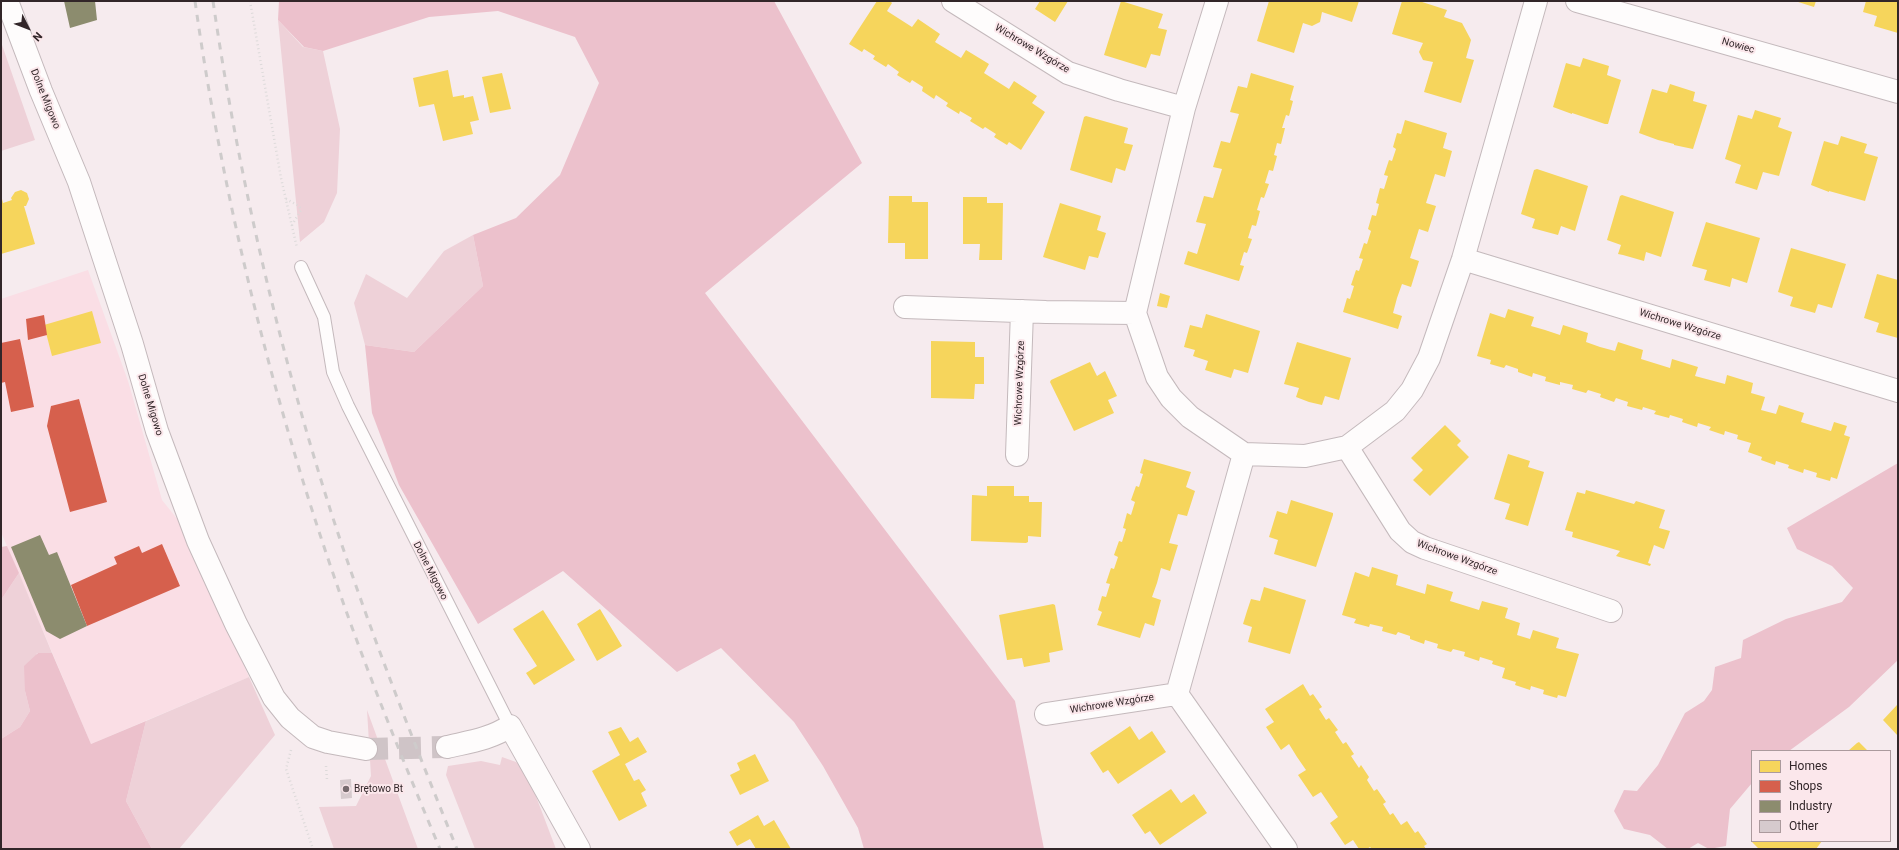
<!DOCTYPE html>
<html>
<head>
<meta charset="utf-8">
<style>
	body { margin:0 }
	#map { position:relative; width:1899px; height:850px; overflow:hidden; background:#f6ebee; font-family:Roboto,sans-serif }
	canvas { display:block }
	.frame { position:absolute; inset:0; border:2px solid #322629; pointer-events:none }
	.legend { position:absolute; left:1751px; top:750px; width:140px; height:92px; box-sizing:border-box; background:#fbe7eb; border:1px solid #ab9a9d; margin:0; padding:5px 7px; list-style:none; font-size:12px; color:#322629 }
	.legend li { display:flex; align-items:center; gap:8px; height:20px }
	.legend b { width:20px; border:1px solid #ab9a9d }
	.north { position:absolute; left:8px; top:8px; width:40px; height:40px; -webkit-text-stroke:3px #fbe7eb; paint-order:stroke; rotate:132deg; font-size:11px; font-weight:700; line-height:16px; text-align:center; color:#322629 }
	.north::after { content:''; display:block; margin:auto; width:14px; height:18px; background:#322629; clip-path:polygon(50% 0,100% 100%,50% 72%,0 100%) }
</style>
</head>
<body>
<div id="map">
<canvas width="1899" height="850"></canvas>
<div class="frame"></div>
<ul class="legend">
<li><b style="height:11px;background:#f6d55c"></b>Homes</li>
<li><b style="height:11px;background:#d6604d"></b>Shops</li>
<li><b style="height:11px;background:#8c8c6e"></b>Industry</li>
<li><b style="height:11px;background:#d6cacd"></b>Other</li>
</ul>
<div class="north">N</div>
</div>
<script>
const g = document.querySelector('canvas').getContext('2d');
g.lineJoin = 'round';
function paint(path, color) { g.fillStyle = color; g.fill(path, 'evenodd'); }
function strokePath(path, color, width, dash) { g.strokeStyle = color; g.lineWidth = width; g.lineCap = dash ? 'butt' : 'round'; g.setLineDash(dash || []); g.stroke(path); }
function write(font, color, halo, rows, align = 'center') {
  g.font = font + ' Roboto,sans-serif'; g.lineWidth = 4; g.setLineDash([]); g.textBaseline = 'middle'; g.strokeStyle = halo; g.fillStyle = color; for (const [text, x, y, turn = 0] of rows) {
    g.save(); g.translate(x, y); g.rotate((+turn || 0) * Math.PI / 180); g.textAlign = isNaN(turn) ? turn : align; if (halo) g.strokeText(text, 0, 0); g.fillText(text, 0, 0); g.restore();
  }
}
paint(new Path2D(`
	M88 270 128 381 162 500 182 525 249 677 91 744 1 532V299Z`), '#fadee5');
paint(new Path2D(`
	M278 20 303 47 323 51 340 129 337 193 324 222 300 242Z
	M1 42 35 140 1 151Z
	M473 235 483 286 414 352 365 345 354 303 366 274 407 298 444 251Z
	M19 573 52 653H37L25 691 30 711 20 727 1 739V600Z
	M249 677 275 735 179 849H152L126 801 146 721Z
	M367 710 418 849H334L319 807 356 806 371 776Z
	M502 757 516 762 526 770 556 849H475L446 775 448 766 481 761 500 765Z`), '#eed1d8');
paint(new Path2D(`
	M279 1H774L862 163 705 293 1015 701 1044 849H864L858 828 823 766 794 722 721 648 677 672 563 571 478 624 399 485 372 413 365 345 414 352 483 286 473 235 516 218 560 175 599 83 575 37 498 11 429 17 323 51 304 47 278 20Z
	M1898 463V660L1849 707 1789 751H1752V783L1730 809 1726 846 1709 849 1698 843 1688 849H1668L1650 835 1624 829 1614 811 1624 790 1637 791 1658 765 1685 713 1704 701 1712 690 1715 667 1741 658 1743 640 1786 619 1842 602 1853 588 1832 566 1797 549 1787 528Z
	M7 546 19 573 1 600V547Z
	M38 653H52L91 744 146 721 126 801 152 849H1V739L20 727 30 711 25 691 24 666Z`), '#ecc1cc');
paint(new Path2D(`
	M877 1H890L892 3 887 11 912 27 918 19 940 34 935 42 961 58 966 50 989 64 984 73 1009 89 1014 81 1037 96 1032 103 1045 112 1021 150 1009 142 1007 145 994 137 996 134 985 127 983 129 970 121 972 118 960 111 959 114 946 106 948 103 936 95 934 99 922 91 923 87 912 80 910 83 897 75 899 72 888 64 886 67 873 59 875 56 864 49 862 52 849 44Z
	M1040 1H1068L1055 22 1035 9Z
	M1121 1 1163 14 1158 28 1167 30 1160 56 1151 54 1146 68 1104 55Z
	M1269 1H1359L1352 22 1322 12 1320 22 1312 26 1303 23 1294 53 1257 41Z
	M1402 1H1419L1447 10 1444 17 1462 23 1471 40 1466 58 1474 60 1461 103 1424 92 1433 62 1423 60 1419 52 1423 43 1392 34Z
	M1795 1H1816L1814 7Z
	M1866 1H1898V33L1874 26 1877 16 1863 12Z
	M1583 58 1609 66 1607 75 1621 80 1608 124H1605L1572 113V114L1553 107 1566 63 1580 67Z
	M448 70 453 97 464 95V98L473 96 479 120 470 122 473 134 443 141 434 104 419 107 413 78Z
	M502 73 511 109 490 113 482 77Z
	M1251 73 1294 86 1290 100 1293 101 1289 116 1286 115 1282 128H1285L1281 144 1277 143 1274 155 1277 156 1273 171 1269 170 1265 183 1269 184 1264 198 1261 197 1257 210 1260 211 1256 226 1252 225 1248 238 1252 239 1247 253 1244 252 1240 265 1244 266 1239 281 1235 280 1184 264 1188 251 1197 254 1206 224 1196 222 1204 196 1213 198 1222 169 1213 167 1221 141 1230 143 1239 114 1230 112 1238 86 1247 88Z
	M1670 84 1695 92 1693 101 1707 105 1693 149 1674 145V144L1658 140 1639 133 1652 89 1667 93Z
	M1755 110 1781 118 1778 127 1792 132 1779 176 1763 172 1757 190 1735 183 1741 165 1725 159 1738 115 1752 119Z
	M1086 116 1128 128 1124 143 1133 145 1125 171 1116 168 1112 183 1070 170 1084 117Z
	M1405 120 1447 133 1443 148 1452 151 1445 177 1435 174 1426 203 1436 206 1428 232 1419 229 1410 258 1419 261 1411 287 1402 284 1397 298 1393 313 1402 316 1398 329 1343 312 1347 298 1350 299 1354 286 1351 285 1356 270 1359 271 1363 259 1359 258 1364 243 1367 244 1371 231 1368 229 1372 215 1376 216 1379 204 1376 203 1380 188 1384 189 1388 176 1384 175 1389 160 1392 161 1396 149 1393 147 1397 133 1401 134Z
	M1841 136 1867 144 1864 153 1878 157 1865 201 1829 191V192L1811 185 1824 141 1838 145Z
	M1537 169 1588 186 1575 231 1561 226 1558 235 1532 228 1535 219 1521 214 1534 170Z
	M21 190 27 193 29 199 26 206H24L35 244 1 254V200L2 199 3 203 12 200 11 198 15 192Z
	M1622 195 1674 212 1661 257 1646 252 1644 261 1623 255 1618 254 1621 245 1607 240 1620 196Z
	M889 196H912V202H928V259H905V243H888Z
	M963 197H987V203H1003L1002 260H979L980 244H963Z
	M1060 203 1101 216 1097 230 1106 233 1098 258 1089 256 1085 270 1043 257Z
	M1706 222 1760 238 1747 283 1732 278 1730 287 1704 280 1707 270 1692 266Z
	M1791 248 1846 264 1832 308 1818 304 1815 313 1790 306 1793 297 1778 292Z
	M1877 274 1898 280V338L1876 332 1879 323 1864 318Z
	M1160 293 1170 296 1167 308 1157 306Z
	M1508 309 1534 317 1531 326 1545 330 1560 335 1563 325 1588 333 1586 342 1600 347 1615 351 1618 342 1643 350 1641 359 1670 368 1672 359 1698 367 1695 376 1725 384 1727 375 1753 383 1751 393 1765 397 1761 410 1776 414 1779 405 1804 413 1801 422 1831 431 1834 422 1847 426 1844 435 1850 437 1837 479 1831 477 1830 481 1816 477 1817 473 1804 469 1803 473 1788 468 1789 465 1776 461 1775 465 1761 460 1762 457 1748 452 1751 443 1737 439 1738 435 1725 431 1724 435 1709 430 1711 427 1698 423 1697 427 1682 422 1683 419 1670 415 1669 418 1654 414 1656 411 1643 407 1642 410 1627 406 1628 402 1616 398 1614 402 1600 397 1601 394 1588 390 1586 393 1572 389 1573 385 1560 382V385L1545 381 1546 377 1533 373 1532 377 1518 372V369L1506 365 1504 368 1490 364 1491 360 1477 356 1490 313 1505 318Z
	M92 311 101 343 52 356 44 325Z
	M1206 314 1260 331 1248 373 1234 369 1231 378 1205 370 1208 361 1193 356 1195 350 1184 347 1190 325 1202 328Z
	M931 341 975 342V357H984V384H975L974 399 931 398Z
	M1297 342 1351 358 1339 400 1325 396 1322 405 1309 402 1296 397 1299 388 1284 384Z
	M1090 362 1097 376 1105 371 1117 396 1108 400 1114 413 1074 431 1050 382 1051 380Z
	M1445 425 1461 441 1457 445 1469 457 1430 496 1413 480 1423 470 1411 458Z
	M1508 454 1530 461 1528 467 1544 472 1528 526 1505 519 1510 504 1494 499Z
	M1144 459 1191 472 1186 487 1195 491 1187 516 1178 514 1169 543 1178 545 1170 571 1161 568 1157 583 1152 597 1161 600 1154 626 1145 623 1140 638 1097 625 1102 612 1098 610 1102 596 1106 597 1110 584 1106 583 1111 568 1114 569 1118 557 1114 555 1119 541 1122 542 1126 529 1123 528 1127 513 1131 515 1135 502 1131 500 1136 486 1139 487 1143 474 1140 473Z
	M987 486H1014V496H1029V502H1042L1041 537 1028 536V542L1026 543 971 541 972 495 987 496Z
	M1586 490 1634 504 1636 501 1665 510 1659 528 1670 531 1664 549 1654 545 1648 563 1651 564 1650 566 1616 556 1620 551 1572 537 1573 532 1565 530 1577 492 1585 494Z
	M1291 500 1333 513V515L1316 567 1274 554 1278 540 1269 537 1277 511 1287 514Z
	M1372 567 1398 575 1396 585 1425 594 1427 584 1453 592 1450 601 1479 610 1482 601 1508 608 1505 618 1520 623 1517 635 1530 639 1533 630 1559 638 1556 648 1579 654 1566 697 1558 695 1557 698 1543 694 1544 690 1531 686 1530 690 1515 685 1516 682 1502 678 1505 668 1492 664 1493 661 1480 657 1479 661 1464 656 1465 652 1453 649 1451 652 1437 648 1438 644 1425 640 1424 644 1410 639V636L1398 632 1396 635 1382 631 1383 627 1370 624 1369 627 1354 623 1356 619 1342 615 1355 572 1369 577Z
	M1264 587 1306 600 1290 654 1248 642 1252 627 1243 624 1247 611 1251 599 1260 601Z
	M1053 604 1055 605 1063 650 1049 653 1050 662 1024 667 1022 658 1007 660 999 615Z
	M600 609 622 646 597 661 577 624Z
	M543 610 575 660 534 685 526 673 537 666 513 629Z
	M1303 684 1310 696 1313 694 1322 707 1319 709 1326 720 1329 718 1338 730 1335 732 1343 744 1346 742 1354 754 1351 756 1359 768 1361 765 1369 777 1367 780 1374 791 1377 789 1386 802 1383 804 1390 815 1393 813 1401 825 1407 821 1415 833 1418 831 1427 844 1424 846 1426 849H1372L1370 847 1367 849H1359L1353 840 1345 845 1330 823 1338 817 1321 792 1313 797 1298 775 1306 770 1297 757 1289 744 1281 750 1266 727 1274 722 1265 709Z
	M1897 705 1898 707V736L1883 720Z
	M1130 726 1139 740 1152 731 1166 752 1118 784 1108 770 1103 773 1090 753Z
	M621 727 630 742 638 737 647 752 625 764 634 781 639 779 646 790 641 793 647 806 619 821 592 771 620 755 608 732Z
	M1859 742 1868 751H1848L1857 743Z
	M755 754 769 781 740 795 730 775 740 770 737 763Z
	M1171 789 1181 803 1194 794 1207 813 1160 845 1150 831 1145 834 1132 815Z
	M758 815 764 826 774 820 791 849H756L750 839 737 846 729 832Z
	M1754 841H1822L1816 849H1759L1752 842Z`), '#f6d55c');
paint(new Path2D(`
	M44 315 47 335 28 340 26 319Z
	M20 339 34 407 11 412 5 382 1 383V343Z
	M79 399 107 502 70 512 47 426 51 406Z
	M162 544 180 586 87 626 71 585 117 564 114 557 139 546 142 553Z`), '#d6604d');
paint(new Path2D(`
	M64 1H95L97 20 70 28Z
	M40 535 49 555 57 552 87 626 60 639 46 631 11 547Z`), '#8c8c6e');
paint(new Path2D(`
	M351 779 352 798 341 799 340 780Z`), '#d6cacd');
strokePath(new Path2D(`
	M366 749 447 747`), '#cfc4c7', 22, [22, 11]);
const service = new Path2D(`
	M301 267 324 317 333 372 348 406 510 726`);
const minor = new Path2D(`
	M7 1 41 91 79 182 132 344 157 431 198 541 236 624 274 698 290 718 313 737 328 742 366 749
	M953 1 1068 73 1119 90 1184 108
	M1217 1 1184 108 1135 313 1157 377 1171 398 1190 417 1244 454 1305 456 1347 447 1395 411 1412 390 1429 358 1463 259 1536 1
	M1577 1 1898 92
	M1463 259 1898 391
	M905 307 1046 312 1135 313
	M1347 447 1400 531 1412 542 1425 548 1611 611
	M1244 454 1177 694 1286 849
	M1017 455 1022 311
	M1046 714 1177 694
	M447 747C468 742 491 739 510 726L579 849`);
strokePath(service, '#c4b9bc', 14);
strokePath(minor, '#c4b9bc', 24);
strokePath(new Path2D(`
	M250 1 281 178 297 248
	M286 199 299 206 301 210 292 225
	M291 750 286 769 313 849
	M326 766 327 780`), '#dddada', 2.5, [1, 3]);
strokePath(service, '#fefcfc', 12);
strokePath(minor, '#fefcfc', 22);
strokePath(new Path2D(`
	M195 1C224 206 275 410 344 605 373 687 406 768 440 849
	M213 1C238 174 278 345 331 512 368 626 412 738 457 849`), '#cecbcb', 3, [7, 7]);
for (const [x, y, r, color] of [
	[346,789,4,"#776b6e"]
]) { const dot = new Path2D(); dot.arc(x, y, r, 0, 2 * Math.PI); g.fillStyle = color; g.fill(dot); strokePath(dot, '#fbe7eb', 1.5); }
write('10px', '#322629', '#fbe7eb', [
	["Nowiec",1738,46,16],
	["Wichrowe Wzgórze",1032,49,31],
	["Dolne Migowo",45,99,68],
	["Wichrowe Wzgórze",1680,325,17],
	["Wichrowe Wzgórze",1020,383,-88],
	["Dolne Migowo",150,405,73],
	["Wichrowe Wzgórze",1457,558,20],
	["Dolne Migowo",430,571,63],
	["Wichrowe Wzgórze",1112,704,-9]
]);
write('10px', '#322629', '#fbe7eb', [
	["Brętowo Bt",354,789]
], 'left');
</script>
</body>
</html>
